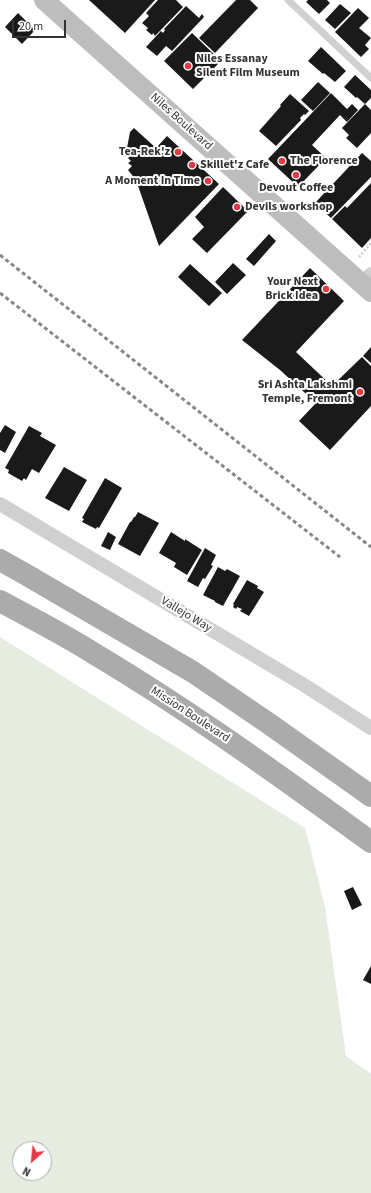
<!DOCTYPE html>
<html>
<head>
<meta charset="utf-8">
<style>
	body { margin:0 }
	#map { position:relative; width:371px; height:1193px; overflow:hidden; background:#fff; font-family:"Source Sans 3",sans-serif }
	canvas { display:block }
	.north { position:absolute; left:12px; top:1141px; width:40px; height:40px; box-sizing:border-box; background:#fff; border:1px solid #adadad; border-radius:50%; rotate:207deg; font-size:11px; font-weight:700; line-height:16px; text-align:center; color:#333 }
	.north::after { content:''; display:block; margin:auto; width:14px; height:18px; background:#e63946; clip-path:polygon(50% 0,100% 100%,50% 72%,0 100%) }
	.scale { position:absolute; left:12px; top:20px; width:54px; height:18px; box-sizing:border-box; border:2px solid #333; border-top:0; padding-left:5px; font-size:12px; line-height:14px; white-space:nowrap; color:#333; -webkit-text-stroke:3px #fff; paint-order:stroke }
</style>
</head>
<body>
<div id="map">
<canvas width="371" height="1193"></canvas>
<div class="north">N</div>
<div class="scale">20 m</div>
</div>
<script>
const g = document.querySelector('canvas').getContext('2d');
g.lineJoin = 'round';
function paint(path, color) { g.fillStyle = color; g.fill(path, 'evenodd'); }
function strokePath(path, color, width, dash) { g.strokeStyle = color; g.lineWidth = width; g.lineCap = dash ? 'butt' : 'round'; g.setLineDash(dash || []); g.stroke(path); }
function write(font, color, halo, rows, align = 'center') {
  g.font = font + ' "Source Sans 3",sans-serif'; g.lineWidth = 4; g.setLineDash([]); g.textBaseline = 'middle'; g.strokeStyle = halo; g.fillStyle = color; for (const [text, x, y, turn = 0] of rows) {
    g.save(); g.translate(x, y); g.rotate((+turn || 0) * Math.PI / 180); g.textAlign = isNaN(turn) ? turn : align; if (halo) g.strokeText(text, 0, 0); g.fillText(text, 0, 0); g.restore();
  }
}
paint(new Path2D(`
	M0 637 305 828 325 907 346 1056 371 1074V1193H0ZM20 1149H44V1173H20Z`), '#e6ecdf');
paint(new Path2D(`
	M89 0H155L125 33Z
	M158 0H176L183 7 155 36 153 33 152 35 146 30 148 28 142 23 149 16 146 13Z
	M236 0H250L258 8 215 53 199 38Z
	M308 0H327L330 3 319 14 306 2Z
	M340 4 351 13 335 29 325 20Z
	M186 6 199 18 202 14 204 17 172 51 166 46 157 56 146 47 161 31 163 33 165 30 164 29Z
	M358 8 369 18 359 28 371 38 365 45 369 49 361 57 335 32Z
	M18 13 35 30 22 44 5 27Z
	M192 33 221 61 193 89 164 61Z
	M321 47 346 71 335 82 324 73 323 74 308 61Z
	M355 75 371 90V98L365 104 357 97 356 98 344 87Z
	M318 82 330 93 313 111 301 100Z
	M331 93 347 109 352 104 358 110 347 122 340 115 312 145 326 158 298 187 268 159Z
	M290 94 309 111 305 115 304 114 300 118 301 120 276 146 259 131 281 106 280 105Z
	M365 104 371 110V133L357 148 346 138 349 135 342 128Z
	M134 128 156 148 167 136 219 184 159 246 136 180 128 170 132 166 128 163 131 161 128 158 133 153 127 148 130 132Z
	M362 153 371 161V177L331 218 315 203Z
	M371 183V238L362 248 332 219 345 206 347 208Z
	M223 187 248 211 207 253 192 239 204 227 195 217Z
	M269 234 276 241 254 266 246 259Z
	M233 263 246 275 227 294 215 282Z
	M190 264 222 293 209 306 178 277Z
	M310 268 344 301 296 352 332 386 362 357 371 366V406L330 450 299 421 316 403 280 370 242 340Z
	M371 347V363L363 356Z
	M5 425 16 432 5 453 0 450V433Z
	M29 426 42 433 40 436 56 445 39 473 32 469 26 480 24 478 22 481 8 473 9 470 5 468Z
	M64 467 87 480 69 511 45 498Z
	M105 478 122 488 99 528 97 527 96 529 82 522 84 519 82 518Z
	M138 512 159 523 140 556 118 544 130 522H131L134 517H135Z
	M108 532 116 537 110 550 101 546Z
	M171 532 185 541V539L202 550 187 575 174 567 176 563 159 553Z
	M205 548 216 555 211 565 213 566 205 579 203 578 198 587 187 581Z
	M218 567 225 571 227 569 240 576 223 606 215 602V601L203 595Z
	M247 580 258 586 257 588 264 592 249 616 240 611 242 609 237 607 236 609 233 607 234 605 233 604Z
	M353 887 362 905 352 910 344 891Z
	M371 966V984L363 980Z`), '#1a1a1a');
strokePath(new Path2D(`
	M359 257 371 243`), '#cdcdcd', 2.5, [2, 2]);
strokePath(new Path2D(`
	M288 0 371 78`), '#d0d0d0', 7);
strokePath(new Path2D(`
	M362 284 371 274
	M0 504 304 685 371 728`), '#d0d0d0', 14);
strokePath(new Path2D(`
	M44 0 371 292`), '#bdbdbd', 20);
strokePath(new Path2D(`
	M0 560 25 574 193 672 268 723 371 796
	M0 601C31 618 63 634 93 653 189 710 280 776 371 842`), '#ababab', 22);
strokePath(new Path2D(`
	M0 255 371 547
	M0 293 340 557`), '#888', 3, [4, 3]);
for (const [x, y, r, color] of [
	[188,66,4,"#e63946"],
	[178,152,4,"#e63946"],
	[282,161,4,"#e63946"],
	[192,165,4,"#e63946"],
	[296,175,4,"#e63946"],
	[208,181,4,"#e63946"],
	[237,207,4,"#e63946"],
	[326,289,4,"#e63946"],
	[360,392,4,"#e63946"]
]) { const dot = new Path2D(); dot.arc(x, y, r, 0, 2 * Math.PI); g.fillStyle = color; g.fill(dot); strokePath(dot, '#fff', 1.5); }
write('bold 12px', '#333', '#fff', [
	["Niles Essanay",196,59],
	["Silent Film Museum",196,73],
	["Tea-Rek'z",170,152,"right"],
	["The Florence",290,161],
	["Skillet'z Cafe",200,165],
	["A Moment In Time",200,181,"right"],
	["Devout Coffee",296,188,"center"],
	["Devils workshop",245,207],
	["Your Next",318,282,"right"],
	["Brick Idea",318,296,"right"],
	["Sri Ashta Lakshmi",352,385,"right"],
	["Temple, Fremont",352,399,"right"]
], 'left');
write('12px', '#333', '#fff', [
	["Niles Boulevard",181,122,42],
	["Vallejo Way",186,615,31],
	["Mission Boulevard",190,715,33]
]);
</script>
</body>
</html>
